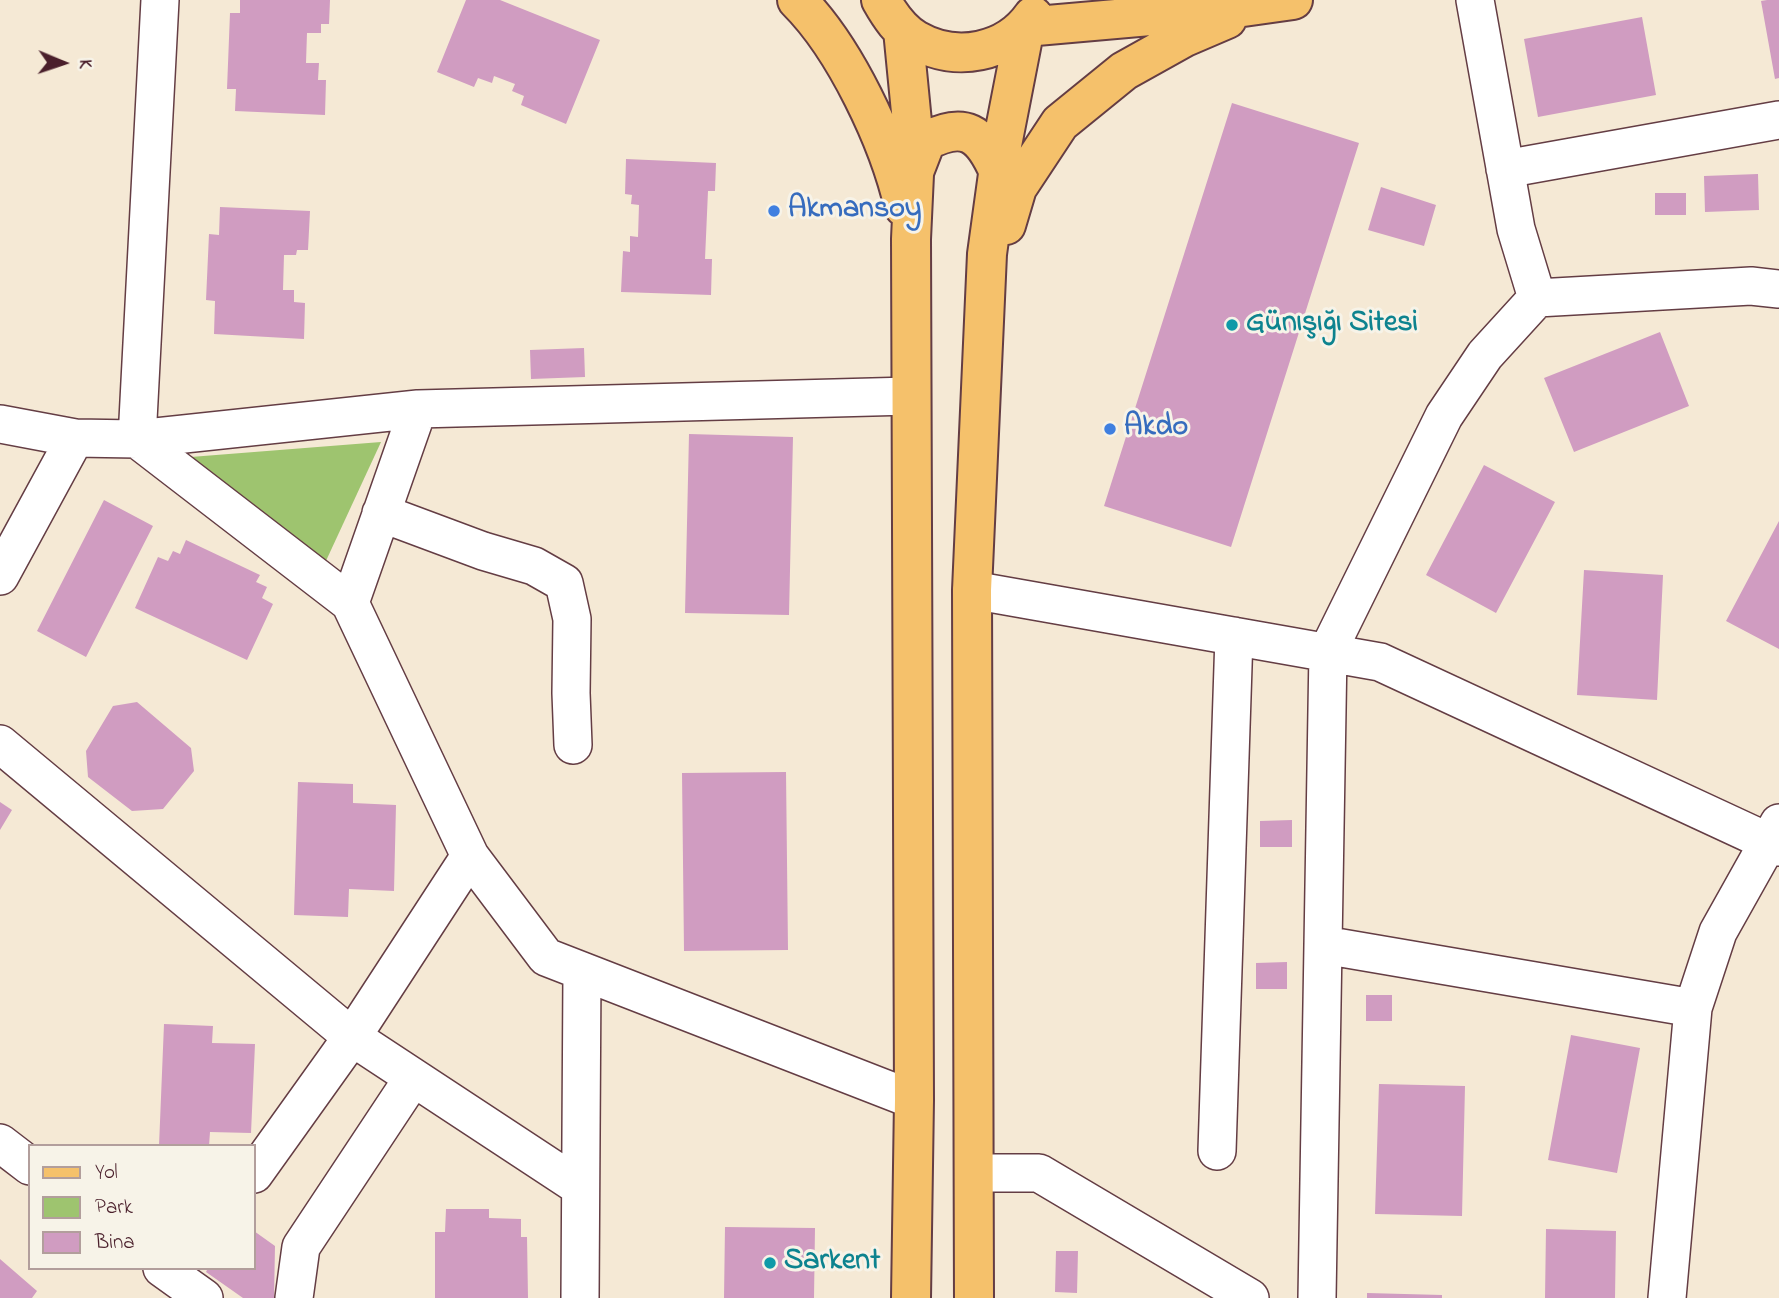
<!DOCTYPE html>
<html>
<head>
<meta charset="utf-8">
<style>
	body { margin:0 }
	#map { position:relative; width:1779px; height:1298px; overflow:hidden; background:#f5e9d5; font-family:"Indie Flower",sans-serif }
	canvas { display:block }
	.legend { position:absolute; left:28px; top:1144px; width:228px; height:126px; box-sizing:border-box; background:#f7f3e8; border:2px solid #b29e9c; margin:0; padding:9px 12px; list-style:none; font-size:21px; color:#4a1f2b }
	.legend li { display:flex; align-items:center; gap:14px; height:35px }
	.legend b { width:35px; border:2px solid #b29e9c }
	.north { position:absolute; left:28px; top:28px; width:70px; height:70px; -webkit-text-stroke:5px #f7f3e8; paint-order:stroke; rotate:92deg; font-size:19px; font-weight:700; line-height:28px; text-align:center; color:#4a1f2b }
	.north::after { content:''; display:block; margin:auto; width:24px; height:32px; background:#4a1f2b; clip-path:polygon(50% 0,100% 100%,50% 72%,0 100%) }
</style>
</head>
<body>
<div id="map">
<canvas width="1779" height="1298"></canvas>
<ul class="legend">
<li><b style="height:9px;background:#f5c16b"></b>Yol</li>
<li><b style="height:19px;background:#9ec46f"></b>Park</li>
<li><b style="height:19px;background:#d09cc1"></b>Bina</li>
</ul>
<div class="north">K</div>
</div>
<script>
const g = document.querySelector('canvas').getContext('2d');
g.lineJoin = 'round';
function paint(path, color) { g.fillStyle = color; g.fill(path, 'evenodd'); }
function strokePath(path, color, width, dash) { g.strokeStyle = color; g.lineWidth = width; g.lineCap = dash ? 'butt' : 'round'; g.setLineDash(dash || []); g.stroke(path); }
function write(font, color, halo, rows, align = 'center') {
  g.font = font + ' "Indie Flower",sans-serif'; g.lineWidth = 6; g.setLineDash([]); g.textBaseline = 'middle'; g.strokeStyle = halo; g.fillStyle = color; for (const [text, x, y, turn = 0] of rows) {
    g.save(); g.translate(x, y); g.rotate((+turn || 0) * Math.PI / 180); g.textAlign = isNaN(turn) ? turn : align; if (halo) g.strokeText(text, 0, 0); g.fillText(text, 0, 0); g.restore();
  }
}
paint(new Path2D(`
	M381 442 325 563 178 458Z`), '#9ec46f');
paint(new Path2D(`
	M240 0H330L329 24H321V33H307L306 63H319L318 80H326L325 115 235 111 236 89H227L230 13H240Z
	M466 0H500L600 40 566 124 521 105 524 96 512 91 515 84 494 76 492 83 478 78 474 87 437 72Z
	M1767 0H1779V78L1775 79 1761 1Z
	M1642 17 1656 95 1538 117 1524 39Z
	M1232 103 1359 143 1231 547 1104 506Z
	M626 159 716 163 715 191H708L705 259H712L711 295 621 292 623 251 630 252V236L638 237 639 205 631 204 632 195 625 194Z
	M1758 174 1759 210 1705 212 1704 176Z
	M1381 187 1436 205 1424 246 1368 230Z
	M1655 193H1686V215H1655Z
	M220 207 310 211 308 250H297L296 255H284L283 290H294V302L305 303 304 339 214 334 215 301 206 300 209 234 219 235Z
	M1660 332 1689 406 1574 452 1544 378Z
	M584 348 585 377 531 379 530 350Z
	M689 434 793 437 789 615 685 613Z
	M1484 465 1555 502 1496 613 1426 575Z
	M104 500 153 526 86 657 37 631Z
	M1779 521V649L1726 621Z
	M186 540 260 575 256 582 267 587 262 598 273 604 247 660 135 608 158 557 168 561 173 551 180 554Z
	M1584 570 1663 575 1657 700 1577 695Z
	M137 702 191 748 194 771 163 809 132 811 88 777 86 751 113 706Z
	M786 772 788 950 684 951 682 773Z
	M298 782 353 784V803L396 805 394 891 349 889 348 917 294 915Z
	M0 802 12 810 0 830Z
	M1292 820V847H1260V821Z
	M1287 962V989H1256V963Z
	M1366 995H1392V1021H1366Z
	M164 1024 213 1026 212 1043 255 1044 251 1133 210 1132 209 1146H159Z
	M1571 1035 1640 1048 1617 1173 1548 1160Z
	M1379 1084 1465 1086 1462 1216 1375 1214Z
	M446 1209H489V1218L521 1219V1237H527L528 1298H435V1232H445Z
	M725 1227 815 1228 814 1298H724Z
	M1546 1229 1616 1231 1615 1298H1545Z
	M254 1231 275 1246 274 1298H243L206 1272 208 1268H254Z
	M1056 1251H1078L1077 1293 1055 1292Z
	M0 1259 37 1291 32 1298H0Z
	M1367 1293 1442 1295V1298H1367Z`), '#d09cc1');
const minor = new Path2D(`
	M160 0 137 439 350 603
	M1475 0 1516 229 1537 298
	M1505 169 1779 120
	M418 409 350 603 470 856 546 957 914 1100
	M0 424 75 438
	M381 513 483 551 534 566 564 583 572 619 571 693 573 745
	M0 576 75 438 137 439 418 409 910 396
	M972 590 1380 662 1779 847
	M0 744 352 1037 580 1187
	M1324 945 1693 1008
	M0 1143 30 1166
	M1217 1151 1234 636
	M976 1173H1039L1250 1298
	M254 1174 352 1037 470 856
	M162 1268 204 1298
	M294 1298 301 1247 413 1078
	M580 1298 582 972
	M1317 1298 1328 651 1444 416 1485 355 1537 298 1751 286 1779 289
	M1667 1298 1693 1008 1718 932 1779 823`);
const major = new Path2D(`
	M797 0C845 48 889 141 904 207
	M881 0C890 16 900 31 916 40 956 63 1007 53 1033 16
	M903 30 915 153 911 239 914 1100 911 1298
	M914 172 926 141C965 121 981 133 998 170
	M1006 225 1017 188 1060 123 1124 71 1185 37 1227 19
	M974 1298 972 590 987 254 1002 145 1025 27 1229 9 1293 0`);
strokePath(minor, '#643d44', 40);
strokePath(major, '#643d44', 42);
strokePath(minor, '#fff', 37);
strokePath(major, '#f5c16b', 38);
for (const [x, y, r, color] of [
	[774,211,7,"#3f7fe0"],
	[1232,325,7,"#0f9aa8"],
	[1110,429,7,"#3f7fe0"],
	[770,1263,7,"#0f9aa8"]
]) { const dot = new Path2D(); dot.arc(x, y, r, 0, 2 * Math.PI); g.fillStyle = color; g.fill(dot); strokePath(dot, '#f7f3e8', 2.5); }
write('bold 30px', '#366cbe', '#f7f3e8', [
	["Akmansoy",788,211],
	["Akdo",1124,429]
], 'left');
write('bold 30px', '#0d838f', '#f7f3e8', [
	["Günışığı Sitesi",1246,325],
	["Sarkent",784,1263]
], 'left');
</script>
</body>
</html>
